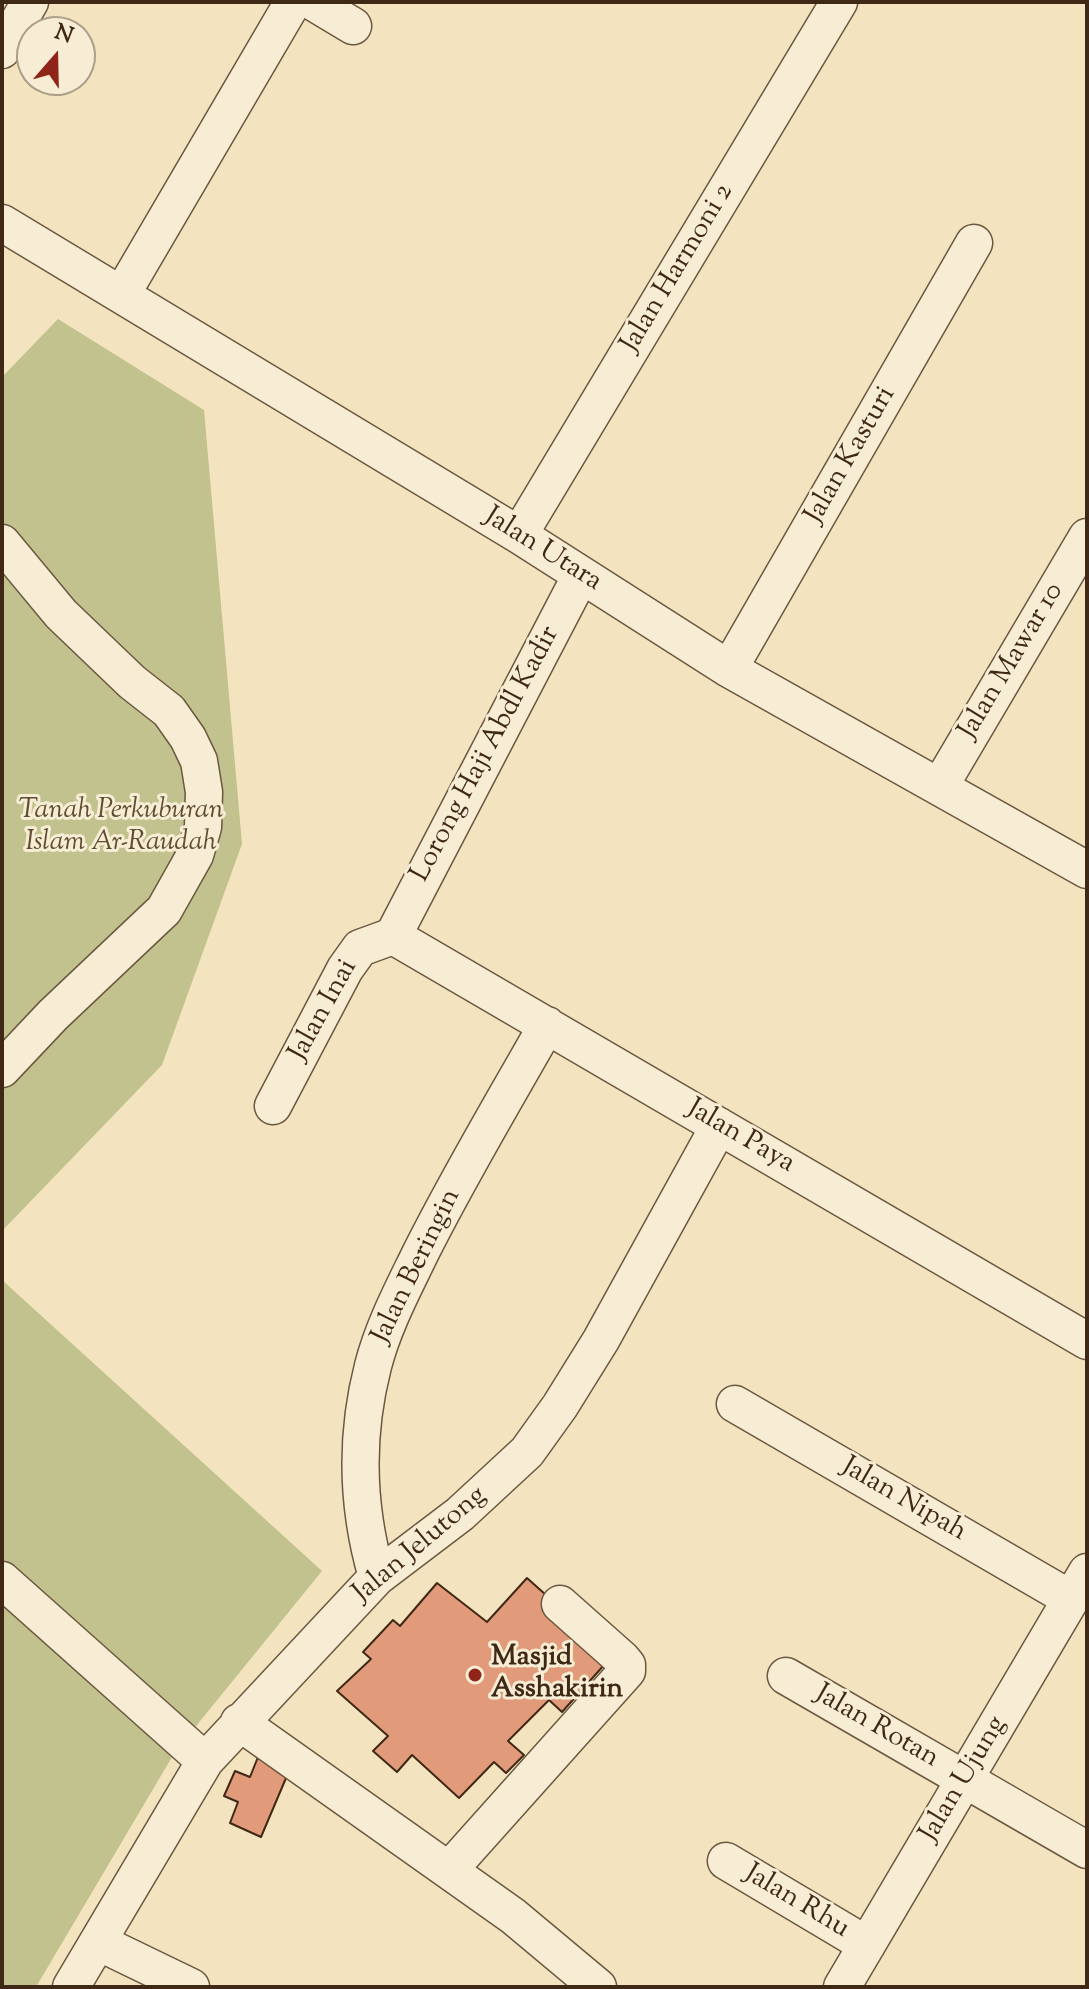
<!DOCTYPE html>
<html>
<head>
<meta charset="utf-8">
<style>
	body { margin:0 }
	#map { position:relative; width:1089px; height:1989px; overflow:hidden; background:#f3e4bf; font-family:"Sorts Mill Goudy",serif }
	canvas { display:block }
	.frame { position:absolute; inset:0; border:4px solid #3f2815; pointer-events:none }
	.north { position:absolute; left:16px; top:16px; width:80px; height:80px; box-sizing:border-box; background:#f7edd5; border:2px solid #ad9e88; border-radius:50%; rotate:20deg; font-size:22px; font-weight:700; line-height:32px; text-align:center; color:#3f2815 }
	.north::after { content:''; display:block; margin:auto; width:28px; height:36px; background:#8f2418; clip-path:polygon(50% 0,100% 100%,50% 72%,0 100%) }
</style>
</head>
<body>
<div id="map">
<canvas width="1089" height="1989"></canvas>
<div class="frame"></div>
<div class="north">N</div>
</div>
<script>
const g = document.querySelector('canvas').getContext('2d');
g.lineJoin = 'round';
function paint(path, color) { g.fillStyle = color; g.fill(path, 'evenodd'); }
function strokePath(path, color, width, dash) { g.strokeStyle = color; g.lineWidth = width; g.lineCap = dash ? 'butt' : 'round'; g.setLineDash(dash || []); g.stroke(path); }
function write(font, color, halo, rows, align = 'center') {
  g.font = font + ' "Sorts Mill Goudy",serif'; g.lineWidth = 6; g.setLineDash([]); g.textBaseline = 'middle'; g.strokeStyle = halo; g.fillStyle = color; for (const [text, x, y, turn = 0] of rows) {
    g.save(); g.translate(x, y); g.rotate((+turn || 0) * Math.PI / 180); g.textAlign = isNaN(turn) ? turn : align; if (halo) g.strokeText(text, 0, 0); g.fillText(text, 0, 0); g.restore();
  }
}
paint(new Path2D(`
	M58 319 204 410 242 844 162 1065 2 1231V377Z
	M2 1280 322 1571 175 1752 36 1987H2Z`), '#c1c28e');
const building = new Path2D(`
	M527 1578 613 1655 562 1712 549 1700 508 1741 524 1755 506 1773 494 1762 459 1798 412 1755 397 1772 373 1751 388 1736 337 1691 371 1659 363 1652 393 1620 400 1626 437 1583 487 1622Z
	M258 1757 289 1771 261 1837 230 1823 238 1802 224 1796 235 1771 250 1777Z`);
paint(building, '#e19a7a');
strokePath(building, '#3f2815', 2);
const minor = new Path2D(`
	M313 2 353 26
	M2 50 30 2
	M2 223 519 535 729 669 1087 870
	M122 294 293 2
	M519 535 839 2
	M2 543 61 614 132 682 169 711 188 738 199 761 204 792 203 827 195 855 164 910 53 1015 2 1069
	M729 669 974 243
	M940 786 1087 537
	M393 936 1087 1341
	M393 936 581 575
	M273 1106 345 969 360 948 393 936
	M735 1404 1071 1599
	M377 1577C357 1508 355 1436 373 1366 383 1327 402 1291 420 1254 459 1176 504 1101 547 1025
	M2 1580 205 1761
	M786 1676 1087 1850
	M239 1722 513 1916 598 1987
	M726 1861 867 1945
	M449 1870 627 1671V1665L622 1659 560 1604
	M98 1942 191 1987
	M71 1987 205 1761 377 1577 460 1514 527 1452 560 1406 601 1340 719 1126
	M842 1987 1087 1572`);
strokePath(minor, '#6c5740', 39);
strokePath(minor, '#f7edd5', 36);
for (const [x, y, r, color] of [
	[475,1675,8,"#8f2418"]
]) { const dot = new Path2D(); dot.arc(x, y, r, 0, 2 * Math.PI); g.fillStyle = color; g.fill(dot); strokePath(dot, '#f7edd5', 3); }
write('28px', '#3f2815', '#f7edd5', [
	["Jalan Harmoni 2",679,269,-59],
	["Jalan Kasturi",852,456,-60],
	["Jalan Utara",542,551,32],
	["Jalan Mawar 10",1013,662,-59],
	["Lorong Haji Abdl Kadir",487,755,-62],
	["Jalan Inai",325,1011,-61],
	["Jalan Paya",740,1138,30],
	["Jalan Beringin",418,1267,-64],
	["Jalan Nipah",903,1501,30],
	["Jalan Jelutong",421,1546,-40],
	["Jalan Rotan",876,1728,30],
	["Jalan Ujung",965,1780,-59],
	["Jalan Rhu",796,1903,31]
]);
write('italic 28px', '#604e33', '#f7edd5', [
	["Tanah Perkuburan",121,812],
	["Islam Ar-Raudah",121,844]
]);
write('bold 28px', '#3f2815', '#f7edd5', [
	["Masjid",491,1659],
	["Asshakirin",491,1691]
], 'left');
</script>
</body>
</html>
